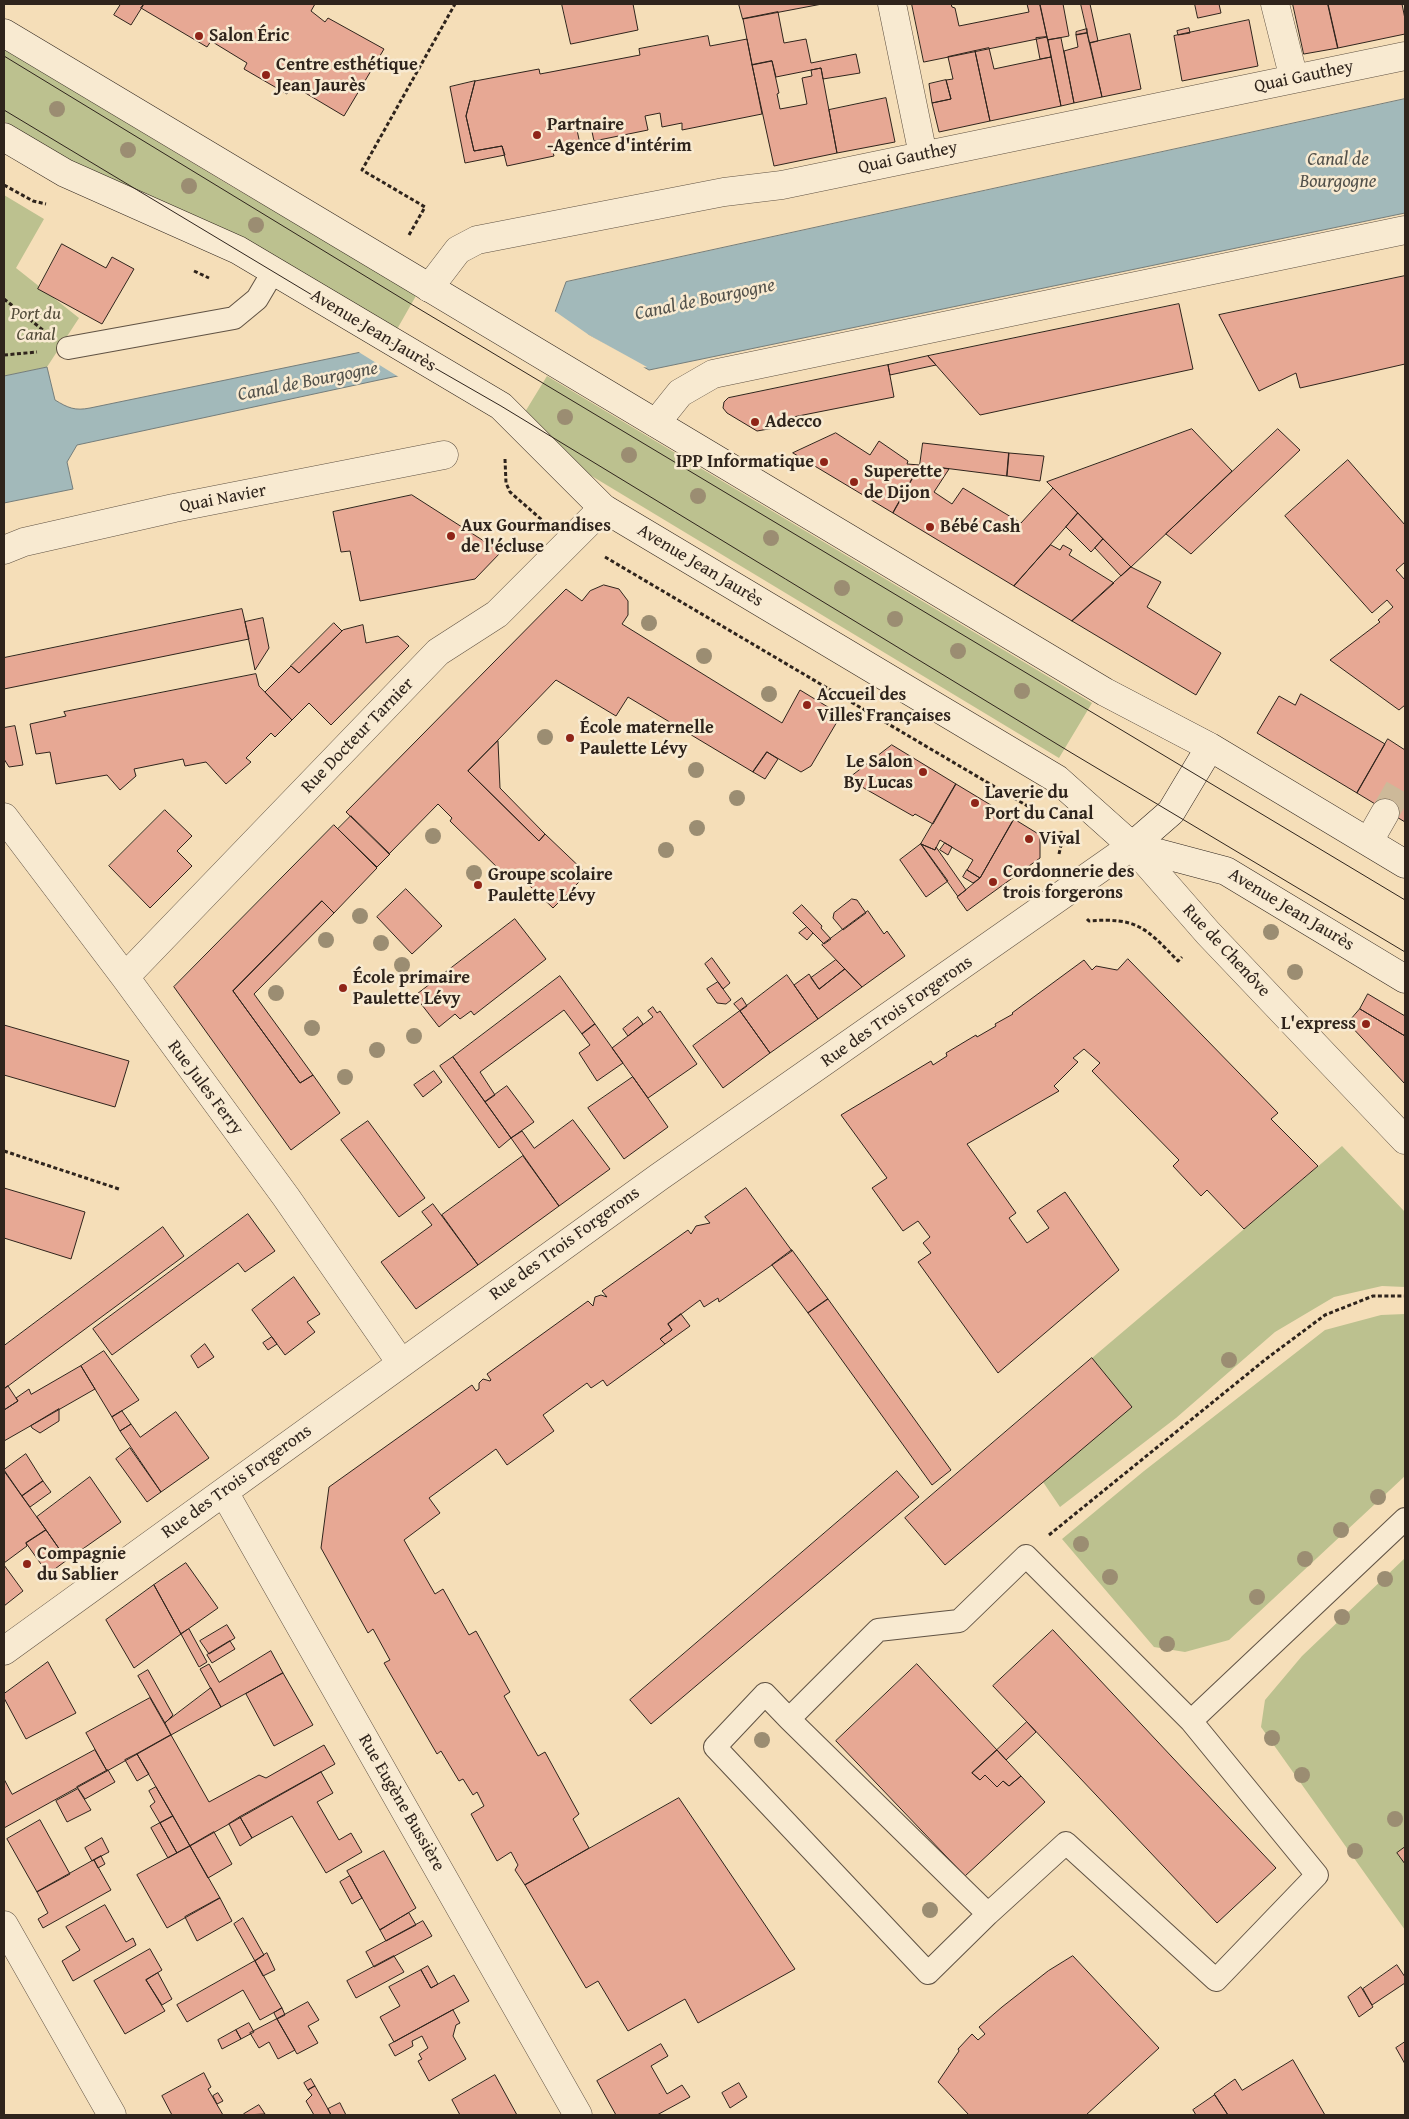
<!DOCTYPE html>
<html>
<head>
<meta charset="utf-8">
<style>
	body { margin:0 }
	#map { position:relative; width:1409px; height:2119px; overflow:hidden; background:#f5deb8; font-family:"Gentium Book Plus",serif }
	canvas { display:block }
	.frame { position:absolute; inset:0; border:5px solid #2f241c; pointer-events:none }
</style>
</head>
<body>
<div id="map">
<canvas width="1409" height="2119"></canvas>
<div class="frame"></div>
</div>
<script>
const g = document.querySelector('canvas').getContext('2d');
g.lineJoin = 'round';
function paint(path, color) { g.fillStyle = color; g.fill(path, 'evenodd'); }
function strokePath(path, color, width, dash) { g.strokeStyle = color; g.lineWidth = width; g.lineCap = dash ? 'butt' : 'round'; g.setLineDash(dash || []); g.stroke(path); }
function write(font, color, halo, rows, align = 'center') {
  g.font = font + ' "Gentium Book Plus",serif'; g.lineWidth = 5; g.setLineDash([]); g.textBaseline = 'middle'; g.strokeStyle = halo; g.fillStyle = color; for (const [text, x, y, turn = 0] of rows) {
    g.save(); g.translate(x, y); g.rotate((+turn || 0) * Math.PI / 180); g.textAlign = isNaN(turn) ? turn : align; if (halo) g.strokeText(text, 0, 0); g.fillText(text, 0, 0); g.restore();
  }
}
paint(new Path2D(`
	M4 49 231 186 417 294 396 331 231 232 85 170 4 121Z
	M4 195 44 219 16 268 79 318 47 367 4 376Z
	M547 376 1092 703 1059 758 590 475 572 461 525 412Z
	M1342 1146 1405 1212V1287L1382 1286 1334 1297 1275 1332 1176 1418 1060 1507 1043 1482 1092 1358Z
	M1405 1314V1476L1229 1640 1185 1652 1154 1647 1062 1539 1144 1471 1325 1330 1381 1315Z
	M1405 1558V1930L1261 1727 1265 1700 1302 1656Z`), '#bcc18f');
const water = new Path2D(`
	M1405 99V213L649 370 588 335 77 445 67 462 73 489 4 503V376L47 367 55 400C68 408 75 411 90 408L555 312 566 282Z`);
paint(water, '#a2b9ba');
strokePath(water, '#747d7b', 1);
paint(new Path2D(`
	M553 310 589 335 647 367 641 368 588 338 402 379 357 351Z`), '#f5deb8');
const building = new Path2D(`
	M121 4H144L131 25 114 15Z
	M144 4H315L311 11 325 22 328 18 384 49 344 116 292 85 287 94 244 69 247 63 211 41 207 47 141 8Z
	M562 4H633L638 30 571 44Z
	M739 4H822L743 19Z
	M912 4H951L952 7 955 8 959 26 1029 12 1027 4H1040L1047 37 924 62Z
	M1040 4H1063L1069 36 1048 40Z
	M1081 4H1090L1098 41 1090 43Z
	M1195 4H1219L1221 13 1198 18Z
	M1293 4H1328L1338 48 1304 54Z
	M1328 4H1402L1405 19V34L1338 48Z
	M778 12 784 43 806 39 811 63 856 54 860 73 823 79 821 68 776 77 772 61 752 65 743 19Z
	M1249 20 1258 66 1182 81 1174 36Z
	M1189 28 1190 33 1178 35 1177 31Z
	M1087 29V33L1076 35V32Z
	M1087 33 1102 97 1074 103 1064 51 1078 47 1076 35Z
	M1130 34 1141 89 1102 97 1090 43Z
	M708 36 710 46 747 39 762 114 682 130V123L662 127 660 113 645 116 648 130 594 141 591 127 577 130 580 144 552 149 554 156 507 166 502 146 474 151 466 116 475 81 539 69 540 74 640 55 639 49Z
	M1047 37 1051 57 1040 59 1036 38Z
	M1061 38 1074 103 1061 106 1048 40Z
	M989 48 994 69 1051 57 1061 106 990 121 975 51Z
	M975 51 990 121 939 132 932 103 951 99 946 80 953 79 948 57Z
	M772 61 779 93 777 94 780 109 807 104 802 78 812 76 811 70 821 68 837 153 774 166 752 65Z
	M946 80 951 99 932 103 929 84Z
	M475 81 466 116 474 151 502 146 505 155 465 163 450 87Z
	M886 98 895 142 837 153 829 110Z
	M62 244 106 268 112 257 134 269 102 324 38 289Z
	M1405 276V364L1300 388 1296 373 1259 391 1219 315Z
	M1179 304 1193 369 980 415 928 356Z
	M928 356 936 365 890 375 888 365Z
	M888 365 894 397 778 420 780 427 757 431 727 413 723 408 724 402 728 398Z
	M1192 429 1232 471 1131 567 1047 482Z
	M1278 429 1300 450 1191 554 1166 534Z
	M836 433 870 455 879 441 908 461 907 464 920 465 893 513 793 453Z
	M923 443 1009 453 1007 476 920 465Z
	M1009 453 1044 456 1040 481 1007 476Z
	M1348 460 1405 525V562L1396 570 1405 580V705L1399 710 1330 660 1380 622 1378 620 1393 607 1387 600 1372 613 1285 516Z
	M920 465 949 469 934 492 952 504 963 488 1021 523 1053 488 1078 513 1014 586 893 513Z
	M412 495 501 552 475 579 360 601 350 551 341 552 333 512Z
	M1078 513 1103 539 1091 552 1066 527Z
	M1103 539 1131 567 1121 576 1095 548Z
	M1051 545 1060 550 1063 545 1072 550 1069 555 1114 583 1072 621 1014 586Z
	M1131 567 1161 582 1147 607 1221 653 1196 695 1072 621Z
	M604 585 619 589 628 601V615L622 624 782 723 800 690 841 715 811 766 801 772 767 752 753 772 628 697 616 716 556 680 468 771 539 841 545 834 587 874 553 908 513 870 507 877 450 821 452 818 438 804 389 854 346 812 566 589 582 601 590 591Z
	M242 609 249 639 4 689V658Z
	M263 618 269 648 255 670 245 622Z
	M334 623 342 631 299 673 291 666Z
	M363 625 366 643 398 636 409 646 331 725 309 703 292 720 265 692 291 666 299 673 343 630Z
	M256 674 259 686 292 720 275 737 271 733 246 758 251 762 226 784 206 762 185 766 183 759 134 769 136 776 120 790 107 775 56 784 50 752 36 754 30 724 66 716 64 712Z
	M1301 694 1385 744 1357 793 1257 733 1279 696 1295 705Z
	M15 726 23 765 9 767 4 759V728Z
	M1388 739 1405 750V822L1357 793Z
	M498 741 500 788 545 834 539 841 468 771Z
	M892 745 956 784 933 824 915 814 913 816 848 779Z
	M767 752 778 759 765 779 753 772Z
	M956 784 1014 819 980 878 967 870 973 860 940 840 935 850 921 844Z
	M165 810 192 836 177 851 192 866 150 908 109 866Z
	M351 816 390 854 377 867 338 829Z
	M1014 819 1040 835V858L967 911 957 897 980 878Z
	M334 825 377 868 334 913 322 901 233 991 300 1083 313 1075 340 1113 291 1150 174 987Z
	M945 843 952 847 948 855 940 850Z
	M921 844 948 881 926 897 900 860Z
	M921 844 935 850 936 847 966 890 958 896Z
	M967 870 980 878 973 883 963 877Z
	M406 889 442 926 412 954 377 917Z
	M852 899 857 900 866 913 843 930 833 918 834 913Z
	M322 901 334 913 254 994 313 1075 300 1083 233 991Z
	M802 905 822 926 821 928 831 939 824 944 793 913Z
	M868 911 884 934 887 931 905 956 862 987 822 945Z
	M515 919 546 959 474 1015 471 1011 460 1019 455 1014 439 1027 415 996Z
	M807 927 813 933 807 940 799 933Z
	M712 958 730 983 723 989 705 964Z
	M1128 959 1278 1113 1271 1119 1318 1166 1244 1229 1207 1190 1201 1196 1173 1166 1179 1160 1092 1071 1100 1063 1084 1049 1073 1058 1078 1062 1054 1086 1059 1091 967 1144 1016 1213 1009 1218 1027 1243 1049 1228 1037 1211 1065 1192 1119 1270 998 1373 918 1262 931 1253 923 1243 930 1237 918 1221 903 1231 872 1188 887 1178 841 1115 931 1061 933 1065 947 1056 946 1053 976 1035 977 1037 996 1026 995 1024 1013 1014 1012 1013 1084 960 1092 970 1096 966 1117 970Z
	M836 960 845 969 819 989 811 978Z
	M845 969 862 987 818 1019 794 985 809 974 819 989Z
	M787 975 818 1019 770 1053 740 1011Z
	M560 976 595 1024 582 1034 564 1010 480 1072 495 1095 485 1102 453 1057Z
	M718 982 731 1000 726 1004 717 1003 707 989Z
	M1368 994 1405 1016V1036L1360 1009Z
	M742 998 747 1006 740 1011 734 1004Z
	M653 1007 657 1013 660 1011 697 1064 648 1098 612 1048 653 1017 648 1011Z
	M1360 1009 1405 1036V1084L1348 1023Z
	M740 1011 770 1053 723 1088 693 1046Z
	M638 1017 643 1024 628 1036 623 1029Z
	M595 1024 623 1063 597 1081 579 1053 590 1045 582 1034Z
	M4 1025 129 1061 115 1107 4 1075Z
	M453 1057 511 1138 499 1148 440 1066Z
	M434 1071 442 1082 423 1097 414 1085Z
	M633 1077 668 1127 624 1159 588 1108Z
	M507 1086 534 1122 511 1138 485 1102Z
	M573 1120 610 1169 559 1206 511 1138 522 1131 534 1148Z
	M368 1121 425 1198 399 1217 341 1140Z
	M523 1156 559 1206 478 1265 442 1215Z
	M4 1188 85 1212 71 1259 4 1238Z
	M746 1188 792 1251 719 1302 718 1298 704 1307 700 1300 668 1324 672 1330 660 1339 665 1344 607 1386 603 1380 591 1388 587 1383 543 1415 554 1431 507 1465 496 1449 429 1498 440 1513 404 1540 435 1594 443 1589 469 1635 476 1631 510 1692 504 1696 538 1756 545 1752 579 1814 573 1819 589 1848 525 1885 515 1870 518 1865 511 1852 497 1861 471 1814 484 1806 477 1792 473 1795 463 1779 459 1781 441 1751 437 1754 384 1663 390 1660 373 1629 368 1633 321 1548 329 1487 472 1385 476 1391 479 1389V1383L483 1379 490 1381 491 1380 487 1374 588 1301 593 1306 595 1297 601 1295 607 1297 602 1291 688 1230 691 1234 696 1226 710 1223 705 1217Z
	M433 1204 478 1265 416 1309 381 1262 432 1225 422 1212Z
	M248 1214 275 1251 245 1272 238 1263 112 1355 93 1329Z
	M163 1227 184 1256 4 1389V1346Z
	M792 1250 828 1299 808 1313 772 1265Z
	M294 1277 320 1314 307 1322 315 1332 285 1355 252 1310Z
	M828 1299 951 1470 932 1485 808 1313Z
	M681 1314 690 1326 665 1344 660 1339 672 1330 668 1324Z
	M272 1337 277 1344 268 1350 263 1343Z
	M205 1344 214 1357 198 1368 191 1356Z
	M104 1351 139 1400 112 1417 81 1366Z
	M1092 1358 1132 1407 945 1565 905 1518Z
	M81 1366 95 1389 4 1441V1410L18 1401 16 1398 29 1389 31 1394Z
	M8 1386 18 1401 4 1410V1389Z
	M59 1409V1421L40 1433 32 1428 31 1426Z
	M122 1411 131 1424 120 1431 112 1417Z
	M176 1412 209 1458 161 1492 120 1431 131 1424 140 1437Z
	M130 1448 161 1492 147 1502 116 1459Z
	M26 1454 43 1481 22 1496 4 1470Z
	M4 1471 46 1530 26 1543 27 1546 4 1563Z
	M897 1471 919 1497 651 1724 630 1700Z
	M90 1477 121 1522 67 1560 37 1517Z
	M43 1481 51 1492 30 1507 22 1496Z
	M46 1530 67 1560 48 1574 26 1543Z
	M186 1563 218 1608 181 1634 154 1585Z
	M4 1565 23 1591 4 1606Z
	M154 1585 181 1634 134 1668 106 1620Z
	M227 1625 235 1638 209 1654 200 1641Z
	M189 1629 207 1662 199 1667 181 1634Z
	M1053 1630 1276 1868 1217 1923 993 1686Z
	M230 1641 235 1649 212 1663 207 1655Z
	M271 1651 283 1673 221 1707 200 1669 209 1664 219 1682Z
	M48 1662 76 1713 26 1739 4 1698V1694Z
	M917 1664 997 1750 972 1773 980 1780 985 1775 997 1787 1003 1781 1009 1786 1021 1776 1045 1802 965 1876 836 1741Z
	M148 1670 173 1715 165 1723 138 1676Z
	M283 1673 313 1725 274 1746 246 1694Z
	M211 1688 221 1707 171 1735 165 1723Z
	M150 1698 171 1735 107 1771 86 1733Z
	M1027 1722 1036 1732 1006 1760 997 1750Z
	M171 1735 209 1802 259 1775 266 1778 324 1745 335 1764 190 1846 137 1754Z
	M95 1750 107 1771 4 1828V1779L12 1794Z
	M997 1750 1021 1776 1009 1786 1003 1781 997 1787 985 1775 980 1780 972 1773Z
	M137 1754 149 1774 137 1781 125 1760Z
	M108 1770 115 1782 85 1799 77 1787Z
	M321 1772 333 1793 317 1802 339 1840 351 1833 362 1852 326 1873 292 1816 252 1838 240 1817Z
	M156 1787 173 1816 160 1823 150 1806 155 1802 149 1791Z
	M78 1789 91 1810 67 1822 56 1801Z
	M679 1798 795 1969 698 2023 685 1999 628 2031 598 1981 586 1988 525 1885Z
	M173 1816 190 1846 177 1853 160 1823Z
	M240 1817 252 1838 240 1846 229 1824Z
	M40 1820 70 1874 37 1892 7 1839Z
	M160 1823 177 1853 168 1858 151 1828Z
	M214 1832 232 1864 208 1878 190 1846Z
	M102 1838 109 1852 92 1861 85 1848Z
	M190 1846 220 1898 167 1928 137 1875Z
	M1405 1847V1864L1397 1853Z
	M384 1851 416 1908 380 1930 347 1871Z
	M101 1856 105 1864 98 1868 94 1860Z
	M94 1860 111 1890 43 1928 38 1919 48 1913 37 1892Z
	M350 1876 362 1898 352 1904 340 1882Z
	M220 1898 232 1921 197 1941 185 1917Z
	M105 1905 126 1942 133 1938 136 1945 73 1981 62 1961 80 1950 66 1927Z
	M409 1913 416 1925 386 1941 380 1930Z
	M243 1918 264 1955 255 1961 234 1924Z
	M423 1921 432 1936 374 1967 366 1952Z
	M150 1949 162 1970 146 1980 165 2011 125 2034 94 1981Z
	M267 1953 275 1970 263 1976 255 1961Z
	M394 1956 404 1972 356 1998 347 1981Z
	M1073 1956 1159 2048 1086 2115H969L938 2082 959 2051 958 2049 972 2034 978 2040 985 2034 979 2027 1002 2007 1048 1971Z
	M255 1961 282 2008 260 2020 243 1990 187 2022 177 2005Z
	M1397 1965 1405 1977V1983L1372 2005 1363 1989Z
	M428 1966 438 1984 431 1988 421 1970Z
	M421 1970 431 1988 454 1975 469 2001 394 2042 380 2017 400 2006 389 1987Z
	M158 1973 172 1999 162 2005 146 1980Z
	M1361 1987 1373 2007 1359 2017 1348 1997Z
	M308 2002 319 2020 308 2026 318 2043 297 2054 277 2019Z
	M282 2008 285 2015 277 2019 274 2013Z
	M453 2010 460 2023 456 2025 453 2036 466 2059 429 2081 418 2061 422 2059 419 2054 428 2048 422 2036 412 2041 413 2046 395 2056 389 2045Z
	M277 2019 295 2050 278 2059 269 2042 259 2048 250 2033Z
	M249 2023 254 2032 241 2039 236 2030Z
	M236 2030 241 2039 222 2049 218 2040Z
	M1405 2042V2064L1396 2048Z
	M661 2044 668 2056 651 2066 667 2094 682 2085 690 2097 657 2115H616L597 2081Z
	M1293 2060 1325 2115H1228L1214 2094 1235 2079 1242 2090Z
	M204 2073 211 2087 208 2089 223 2115H172L162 2096Z
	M495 2075 517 2115H460L452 2100Z
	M311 2079 315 2086 308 2090 304 2083Z
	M739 2083 747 2097 730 2108 722 2093Z
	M315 2086 328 2109 331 2115H314L306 2101 312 2095 308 2090Z
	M218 2093 223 2101 217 2104 213 2096Z
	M1215 2095 1228 2115H1196L1193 2110Z
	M340 2103 346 2115H331L328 2109Z
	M259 2105 265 2114 245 2115 244 2114Z`);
paint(building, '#e7a894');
strokePath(building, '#2f241c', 1);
strokePath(new Path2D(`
	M1385 813 1405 778`), '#cdb999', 28, [28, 14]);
const service = new Path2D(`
	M68 348 234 318 257 299 273 272
	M1026 1556 1191 1721 1317 1875 1216 1980 1066 1843 988 1914 789 1719 878 1630 959 1621Z
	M789 1719 765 1694 715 1747 928 1973 988 1914
	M1191 1721 1405 1519`);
const minor = new Path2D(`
	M892 4 923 155
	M1275 4 1294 79
	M429 288 458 250 477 240 724 192 782 185 1405 56
	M656 423 680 393 713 374 1405 230
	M4 550 24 542 174 508 444 455
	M4 817 125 977 286 1197 401 1363
	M1369 841 1385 813
	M125 977 438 652 497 614 603 508
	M224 1492 578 2115
	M4 1651 659 1177 1132 846
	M4 1925 112 2115`);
const tertiary = new Path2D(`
	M1132 846 1208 933 1405 1140`);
const secondary = new Path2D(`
	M4 33 1105 692 1210 747 1405 864
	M4 137 65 173 238 250 501 406 603 508 1057 779 1132 846 1226 871 1405 979
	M1132 846 1171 812 1210 747`);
strokePath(service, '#605243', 24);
strokePath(minor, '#605243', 29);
strokePath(tertiary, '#605243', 29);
strokePath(secondary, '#2f241c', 29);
strokePath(new Path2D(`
	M4 185 33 201 46 204
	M409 235 425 207 362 170 455 4
	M194 271 209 278
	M4 299 43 330
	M4 355 37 352
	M505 459 506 483 510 492 542 520
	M605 557 1041 814
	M1059 854 1062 841 1061 831
	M1087 919 1089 921C1137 917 1146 928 1178 961L1182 957
	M4 1151 119 1189
	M1049 1535 1266 1359 1325 1315 1373 1296H1405`), '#2f241c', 3, [4, 2.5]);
strokePath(service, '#f8ead1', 22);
strokePath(minor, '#f8ead1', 28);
strokePath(tertiary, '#f8ead1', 28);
strokePath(secondary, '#f8ead1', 28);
strokePath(new Path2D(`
	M4 56 411 304 1405 900
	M4 110 407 352 501 406 1070 752 1405 952`), '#2f241c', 1);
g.fillStyle = '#9b8d72';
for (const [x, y] of [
	[57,109],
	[128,150],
	[189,186],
	[256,225],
	[565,417],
	[629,455],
	[698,496],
	[771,538],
	[842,588],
	[895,619],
	[649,623],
	[958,651],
	[704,656],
	[1022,691],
	[769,694],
	[545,737],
	[696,770],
	[737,798],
	[697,828],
	[433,836],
	[666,850],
	[474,873],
	[360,916],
	[1271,932],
	[326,940],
	[381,943],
	[402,965],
	[1295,972],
	[276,993],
	[312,1028],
	[414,1036],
	[377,1050],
	[345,1077],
	[1229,1360],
	[1378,1497],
	[1341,1530],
	[1081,1544],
	[1305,1559],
	[1110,1577],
	[1385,1579],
	[1257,1597],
	[1342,1617],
	[1167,1644],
	[1272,1738],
	[762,1740],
	[1302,1775],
	[1395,1819],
	[1355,1851],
	[930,1910]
]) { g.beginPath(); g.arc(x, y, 8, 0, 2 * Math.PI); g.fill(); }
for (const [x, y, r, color] of [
	[199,36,5,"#8f2418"],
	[266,75,5,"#8f2418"],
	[537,135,5,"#8f2418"],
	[755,422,5,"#8f2418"],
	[824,462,5,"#8f2418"],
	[854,482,5,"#8f2418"],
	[930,527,5,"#8f2418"],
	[451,536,5,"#8f2418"],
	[807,705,5,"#8f2418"],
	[570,738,5,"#8f2418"],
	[923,772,5,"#8f2418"],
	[975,803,5,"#8f2418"],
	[1029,839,5,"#8f2418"],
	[993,882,5,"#8f2418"],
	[478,885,5,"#8f2418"],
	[343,988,5,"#8f2418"],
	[1366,1024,5,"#8f2418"],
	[27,1564,5,"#8f2418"]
]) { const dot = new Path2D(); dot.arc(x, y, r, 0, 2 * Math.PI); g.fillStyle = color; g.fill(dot); strokePath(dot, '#f8ead1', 2); }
write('bold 18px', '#2f241c', '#f8ead1', [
	["Salon Éric",209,36],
	["Centre esthétique",276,65],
	["Jean Jaurès",276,86],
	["Partnaire",547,125],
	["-Agence d'intérim",547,146],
	["Adecco",765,422],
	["IPP Informatique",814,462,"right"],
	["Superette",864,472],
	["de Dijon",864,493],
	["Aux Gourmandises",461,526],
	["de l'écluse",461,547],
	["Bébé Cash",940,527],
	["Accueil des",817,695],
	["Villes Françaises",817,716],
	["École maternelle",580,728],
	["Paulette Lévy",580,749],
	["Le Salon",913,762,"right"],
	["By Lucas",913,783,"right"],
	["Laverie du",985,793],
	["Port du Canal",985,814],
	["Vival",1039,839],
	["Cordonnerie des",1003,872],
	["trois forgerons",1003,893],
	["Groupe scolaire",488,875],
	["Paulette Lévy",488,896],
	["École primaire",353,978],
	["Paulette Lévy",353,999],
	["L'express",1356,1024,"right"],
	["Compagnie",37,1554],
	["du Sablier",37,1575]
], 'left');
write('18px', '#2f241c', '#f8ead1', [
	["Quai Gauthey",1304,77,-12],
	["Quai Gauthey",908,158,-12],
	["Avenue Jean Jaurès",373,331,31],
	["Quai Navier",223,499,-11],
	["Avenue Jean Jaurès",700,566,31],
	["Rue Docteur Tarnier",358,736,-46],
	["Avenue Jean Jaurès",1291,910,31],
	["Rue de Chenôve",1226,951,47],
	["Rue des Trois Forgerons",897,1012,-35],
	["Rue Jules Ferry",205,1088,53],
	["Rue des Trois Forgerons",565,1244,-36],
	["Rue des Trois Forgerons",237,1482,-36],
	["Rue Eugène Bussière",401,1803,60]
]);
write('italic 18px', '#524b39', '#f8ead1', [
	["Port du",36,314],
	["Canal",36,335]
]);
write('italic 19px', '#52514b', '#f8ead1', [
	["Canal de",1338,160],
	["Bourgogne",1338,182],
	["Canal de Bourgogne",705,300,-12],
	["Canal de Bourgogne",308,382,-11]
]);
</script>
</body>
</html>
